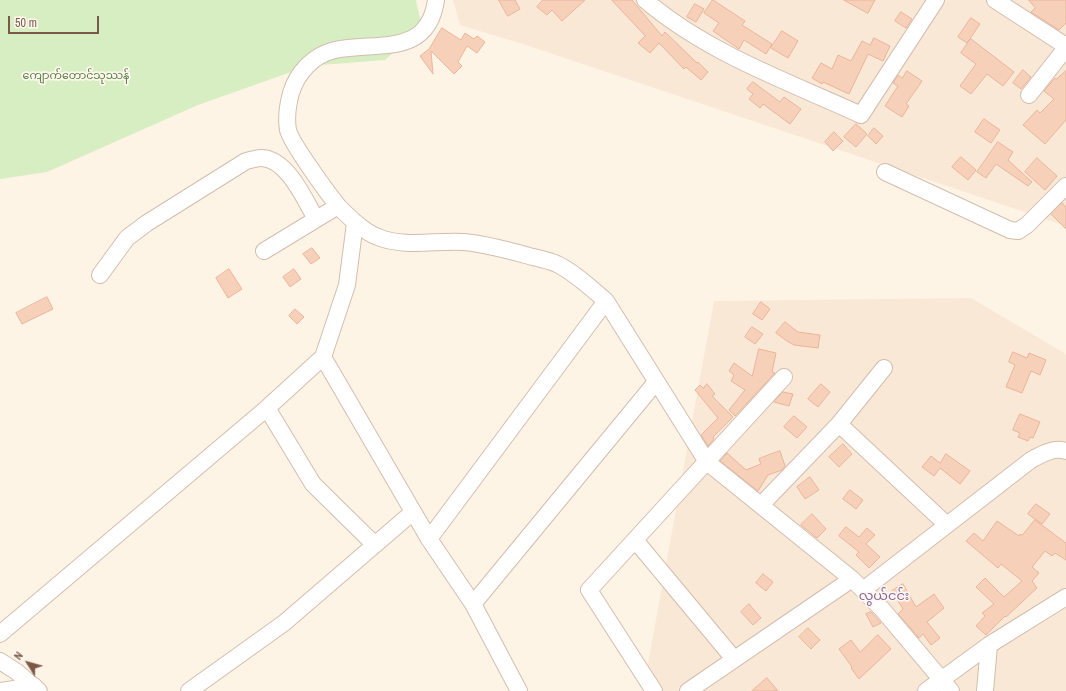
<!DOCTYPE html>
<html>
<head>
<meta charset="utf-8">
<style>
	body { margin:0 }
	#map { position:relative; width:1066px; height:691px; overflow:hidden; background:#fef4e6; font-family:"Archivo Narrow",sans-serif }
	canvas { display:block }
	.north { position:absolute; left:8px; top:643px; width:40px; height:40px; -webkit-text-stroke:3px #fff8ee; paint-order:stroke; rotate:307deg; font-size:11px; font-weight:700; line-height:16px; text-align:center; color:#7b5847 }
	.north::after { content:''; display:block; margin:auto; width:14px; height:18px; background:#7b5847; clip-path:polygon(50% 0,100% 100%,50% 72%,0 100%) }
	.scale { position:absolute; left:8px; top:16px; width:91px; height:18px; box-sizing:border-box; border:2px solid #7b5847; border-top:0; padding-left:5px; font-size:12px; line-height:14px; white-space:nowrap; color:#7b5847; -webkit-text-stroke:3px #fff8ee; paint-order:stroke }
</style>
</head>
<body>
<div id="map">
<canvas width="1066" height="691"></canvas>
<div class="north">N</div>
<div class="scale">50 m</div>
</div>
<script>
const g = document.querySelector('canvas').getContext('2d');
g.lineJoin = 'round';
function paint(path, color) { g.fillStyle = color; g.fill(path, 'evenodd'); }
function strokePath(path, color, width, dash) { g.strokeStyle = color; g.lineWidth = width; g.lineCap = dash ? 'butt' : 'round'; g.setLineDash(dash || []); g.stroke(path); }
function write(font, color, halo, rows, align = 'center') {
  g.font = font + ' "Archivo Narrow","Noto Sans Myanmar",sans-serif'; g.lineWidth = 3.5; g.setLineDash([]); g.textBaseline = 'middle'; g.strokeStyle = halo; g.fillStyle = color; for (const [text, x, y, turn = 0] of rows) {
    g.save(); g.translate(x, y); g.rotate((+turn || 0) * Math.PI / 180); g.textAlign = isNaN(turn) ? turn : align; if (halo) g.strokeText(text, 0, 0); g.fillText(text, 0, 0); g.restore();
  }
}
paint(new Path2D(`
	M453 0H1066V226L529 46 460 25Z
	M971 298 1066 354V691H643L714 301Z`), '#f9e8d6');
paint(new Path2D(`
	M0 0H416L422 28 385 60 308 66 198 105 47 172 0 179Z`), '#d6eec2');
const building = new Path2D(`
	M499 0H515L520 9 508 16Z
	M543 0H585L562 21 552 10 547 15 537 7Z
	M612 0H632L662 36 665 32 697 63 698 62 708 72 701 80 686 67 684 69 659 43 650 53 638 43 645 36Z
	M713 0 745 21 742 25 772 44 766 54 744 40 739 49 713 31 719 23 704 13Z
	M844 0H875L868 13Z
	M1029 0H1066V23L1059 30 1031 12 1035 8Z
	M695 4 704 9 696 22 687 17Z
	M901 12 912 19 906 28 895 21Z
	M971 18 980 24 967 43 958 37Z
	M442 28 461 40 465 33 474 39 477 36 485 42 477 53 467 46 458 62 462 66 454 74 431 51 433 74 420 56 429 49Z
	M782 31 798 41 788 58 771 48Z
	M874 38 890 46 883 61 868 54 849 94 823 82 822 84 812 78 821 63 832 69 838 55 851 61 862 41 870 45Z
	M971 39 1014 72 1003 86 987 74 971 94 960 86 976 64 961 53Z
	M1023 70 1031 77 1021 89 1013 83Z
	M907 71 922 81 906 104 909 106 902 117 885 106 898 86 893 83 898 75 902 78Z
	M1066 71V120L1045 144 1023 125 1037 110 1040 113 1054 99 1044 91 1055 78 1056 79Z
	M753 82 780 102 784 97 801 109 790 124 763 104 760 108 749 99 753 94 747 89Z
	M984 119 1000 130 991 143 975 132Z
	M856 124 867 134 856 147 844 137Z
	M874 128 883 136 876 144 868 136Z
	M834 132 843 141 833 151 825 142Z
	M998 142 1013 152 1008 160 1032 182 1028 186 996 164 986 178 977 172Z
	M961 157 976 170 968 180 952 167Z
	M1037 158 1057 176 1045 190 1025 172Z
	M1062 203 1066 207V229L1051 214Z
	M312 248 320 258 311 264 303 254Z
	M229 269 242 289 228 298 216 278Z
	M294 269 301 279 290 287 283 277Z
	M47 297 53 309 22 324 16 313Z
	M761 302 770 309 762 320 753 314Z
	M295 309 304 317 297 324 289 316Z
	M785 322 798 332 820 335 818 348 794 345 787 341 776 333Z
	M752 327 763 334 755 344 745 337Z
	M759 349 776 353 772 372 775 373 735 416 729 410 745 390 731 381 734 375 729 371 734 363 752 376Z
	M1013 352 1027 358 1029 353 1046 360 1040 375 1031 371 1022 393 1006 387 1015 365 1009 362Z
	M707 384 715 394 712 396 733 417 713 437 714 439 708 446 701 435 718 418 695 390 700 385 703 388Z
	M821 384 830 392 818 407 808 399Z
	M783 392 793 394 789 406 774 402Z
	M1020 414 1040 422 1033 438 1030 437 1028 441 1018 437 1020 433 1013 430Z
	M794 416 807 427 797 438 784 427Z
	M843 444 852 454 839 467 829 457Z
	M780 451 785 466 782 470 768 475 758 491 720 461 727 453 746 470 761 464 759 459Z
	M946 454 970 471 960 484 940 468 934 476 922 467 931 456 940 463Z
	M810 477 819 490 805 499 797 487Z
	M850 490 863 500 856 509 843 499Z
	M1036 504 1050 514 1042 524 1028 514Z
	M812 514 826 529 817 538 801 525Z
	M1035 520 1066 543V560L1055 553 1052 556 1045 551 1032 567 1039 573 1032 581 1037 588 1006 617 1005 616 986 635 976 626 985 616 982 613 994 604 976 587 985 578 1004 597 1022 581 1001 564 998 568 966 541 974 533 983 541 997 521 1019 536 1020 534 1022 535Z
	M846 527 859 537 867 528 875 535 866 544 880 557 869 568 856 555 859 552 839 536Z
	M763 574 773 582 766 591 756 583Z
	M903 584 916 607 934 594 944 608 927 622 940 638 931 645 923 634 919 638 898 614 903 609 892 591Z
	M749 604 761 618 753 625 741 612Z
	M871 612 881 623 873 627 866 614Z
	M808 628 820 640 811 649 799 637Z
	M878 635 891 649 859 679 851 668 852 667 839 649 851 640 860 652Z
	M767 678 778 691H752Z`);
paint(building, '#f7d0ba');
strokePath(building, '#ebb599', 1);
const minor = new Path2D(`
	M436 0C428 58 376 41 335 50 313 55 297 73 291 93 288 104 286 118 288 130 291 143 329 195 339 207 350 218 364 232 378 237 405 248 436 240 464 242 487 244 511 251 533 257 541 259 550 261 557 264 575 273 591 288 606 301L707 462 852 579 882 609 951 691
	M645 0C707 53 787 81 861 115L936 0
	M995 0 1066 46
	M1029 95 1066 48
	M885 172 1010 230 1018 231 1027 225 1066 186
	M264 251 338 206
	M100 275 127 238 147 223 246 161C251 160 257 158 261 158 287 158 305 200 316 219
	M323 357 429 539 473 604 519 691
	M267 408 313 484 375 545
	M839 424 947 525
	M761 505 839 424 884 368
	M429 539 606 301
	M635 540 734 659
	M863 590 1031 460C1042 454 1054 447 1066 451
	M473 604 656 382
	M0 634 267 408 323 357 347 285 355 223
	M0 661 17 672 39 691
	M0 691 34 686
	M189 691 284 623 413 512
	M654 691 589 590 784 377
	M688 691 852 579
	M926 691 989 645 1066 597
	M985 691 989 645`);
strokePath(minor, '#d4bdad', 18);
strokePath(minor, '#fff', 16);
write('11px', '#517b3c', '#fff8ee', [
	["ကျောက်တောင်သုဿန်",76,76]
]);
write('13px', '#88639e', '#fff8ee', [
	["လွယ်ငင်း",884,597]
]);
</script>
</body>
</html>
